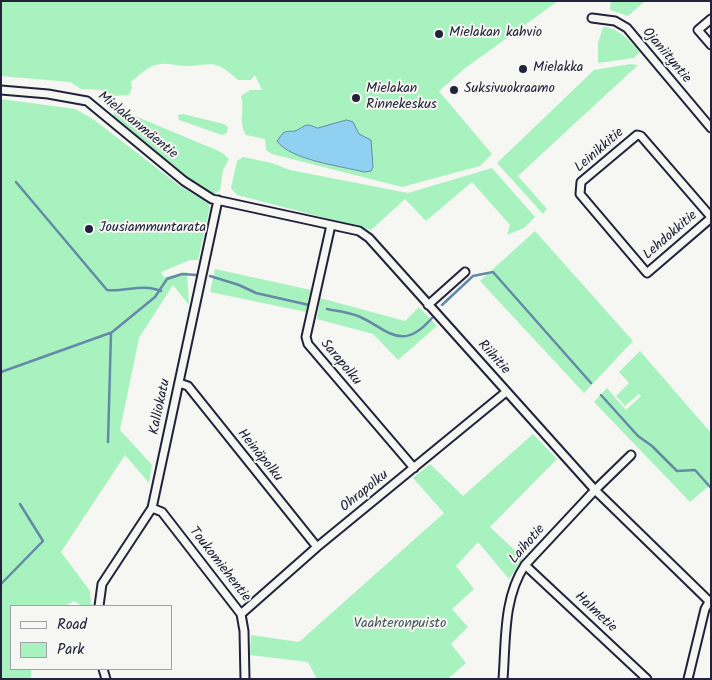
<!DOCTYPE html>
<html>
<head>
<meta charset="utf-8">
<style>
	body { margin:0 }
	#map { position:relative; width:712px; height:680px; overflow:hidden; background:#f6f6f2; font-family:Kalam,sans-serif }
	canvas { display:block }
	.frame { position:absolute; inset:0; border:2px solid #22223b; pointer-events:none }
	.legend { position:absolute; left:10px; top:605px; width:162px; height:65px; box-sizing:border-box; background:#f6f6f2; border:1px solid #a1a1a9; margin:0; padding:6px 9px; list-style:none; font-size:15px; color:#22223b }
	.legend li { display:flex; align-items:center; gap:10px; height:25px }
	.legend b { width:25px; border:1px solid #a1a1a9 }
</style>
</head>
<body>
<div id="map">
<canvas width="712" height="680"></canvas>
<div class="frame"></div>
<ul class="legend">
<li><b style="height:6px;background:#f6f6f2"></b>Road</li>
<li><b style="height:14px;background:#a8f2c0"></b>Park</li>
</ul>
</div>
<script>
const g = document.querySelector('canvas').getContext('2d');
g.lineJoin = 'round';
function paint(path, color) { g.fillStyle = color; g.fill(path, 'evenodd'); }
function strokePath(path, color, width, dash) { g.strokeStyle = color; g.lineWidth = width; g.lineCap = dash ? 'butt' : 'round'; g.setLineDash(dash || []); g.stroke(path); }
function write(font, color, halo, rows, align = 'center') {
  g.font = font + ' Kalam,sans-serif'; g.lineWidth = 4; g.setLineDash([]); g.textBaseline = 'middle'; g.strokeStyle = halo; g.fillStyle = color; for (const [text, x, y, turn = 0] of rows) {
    g.save(); g.translate(x, y); g.rotate((+turn || 0) * Math.PI / 180); g.textAlign = isNaN(turn) ? turn : align; if (halo) g.strokeText(text, 0, 0); g.fillText(text, 0, 0); g.restore();
  }
}
paint(new Path2D(`
	M1 1H558L464 69 439 91 492 154 480 166 402 187 272 154 266 150 265 139 246 135C238 122 245 109 241 96L250 90H262L255 75 251 80H238C212 57 214 66 184 66 177 66 168 63 161 64 149 65 139 75 131 82L132 88 129 95 111 96 105 90 81 89 70 82 1 76Z
	M611 1H645L628 16 610 10Z
	M603 27C620 28 629 41 640 52L634 58 598 63V43Z
	M631 64 638 65 518 176 547 209 543 214 497 163 594 70Z
	M1 99 75 109 93 119 180 186 208 203 210 207 198 260H190L161 272 164 277 187 272 189 305 173 285 139 338 120 430 152 465 149 483 125 455 61 552 90 591 91 606H82L74 601 65 606H11V669H31V679H1Z
	M116 108 221 152 229 159 223 170 220 190 212 196 194 185 113 115Z
	M183 114 224 124 228 127 227 133 222 135 179 120 178 115Z
	M243 157 272 163 290 170 408 193 492 168 535 217 524 228 507 235 510 225 472 182 426 221 405 199 371 230 237 195 231 188 237 161Z
	M535 231 633 341 584 393 480 281Z
	M215 269 311 290 306 312 210 292Z
	M320 298 405 321 419 307 437 326 398 360 373 334 317 319Z
	M640 351 711 433V484L690 502 594 402 607 388 626 410 641 396 639 394 625 406 616 396 629 383 619 372Z
	M533 434 557 459 490 527 523 558 509 579 478 542 456 566 474 589 452 609 468 627 451 644 466 663 448 679H317L308 662 250 655 251 635 299 642 444 513 413 478 430 464 463 496Z`), '#a8f2c0');
const water = new Path2D(`
	M347 120 353 122 359 134 371 140 373 167 371 171 364 172C341 166 290 160 277 141L283 133C288 130 291 132 295 131 307 126 304 122 317 128Z`);
paint(water, '#90d0f1');
strokePath(water, '#648aa8', 1);
strokePath(new Path2D(`
	M16 182 107 290C125 292 143 283 161 291
	M210 276 239 285 256 293 309 305
	M442 305 473 276 493 272 591 383
	M327 309C337 311 348 312 358 316 387 328 401 354 432 318
	M1 372 110 333
	M601 395 638 436 652 446 677 471 695 470 711 488
	M108 442 111 333 155 297 167 279 182 274 196 275
	M1 584 43 541 20 504`), '#648aa8', 2.5);
const street = new Path2D(`
	M592 18 615 21 627 28 711 128
	M711 19 698 30 711 45
	M1 90 48 94 87 101 184 181 212 199 359 231 369 238 595 490 711 603
	M711 217 641 136 637 135 581 182 580 194 647 273 711 218
	M331 225 306 337 308 344 414 468
	M428 305 465 272
	M179 383 188 386 317 547
	M152 508 162 512 241 614 244 631 245 679
	M525 565 647 679
	M99 606 102 584 152 508 218 200
	M241 614 317 547 506 392
	M103 669 106 679
	M503 679C506 641 503 598 525 565L595 490 631 455
	M688 679 705 609 709 602`);
strokePath(street, '#22223b', 11);
strokePath(street, '#f6f6f2', 7);
for (const [x, y, r, color] of [
	[439,34,5,"#22223b"],
	[523,69,5,"#22223b"],
	[454,90,5,"#22223b"],
	[356,98,5,"#22223b"],
	[89,229,5,"#22223b"]
]) { const dot = new Path2D(); dot.arc(x, y, r, 0, 2 * Math.PI); g.fillStyle = color; g.fill(dot); strokePath(dot, '#f6f6f2', 2); }
write('14px', '#22223b', '#f6f6f2', [
	["Mielakan kahvio",449,34],
	["Mielakka",533,69],
	["Mielakan",366,90],
	["Rinnekeskus",366,106],
	["Suksivuokraamo",464,90],
	["Jousiammuntarata",99,229]
], 'left');
write('14px', '#22223b', '#f6f6f2', [
	["Ojaniityntie",666,56,50],
	["Mielakanmäentie",137,126,39],
	["Leinikkitie",600,151,-41],
	["Lehdokkitie",671,236,-41],
	["Riihitie",493,358,48],
	["Sarapolku",340,363,50],
	["Kalliokatu",161,407,-78],
	["Heinäpolku",259,456,51],
	["Ohrapolku",365,492,-39],
	["Laihotie",528,545,-49],
	["Toukomiehentie",219,565,52],
	["Halmetie",595,613,43]
]);
write('14px', '#44565c', '#f6f6f2', [
	["Vaahteronpuisto",400,625]
]);
</script>
</body>
</html>
